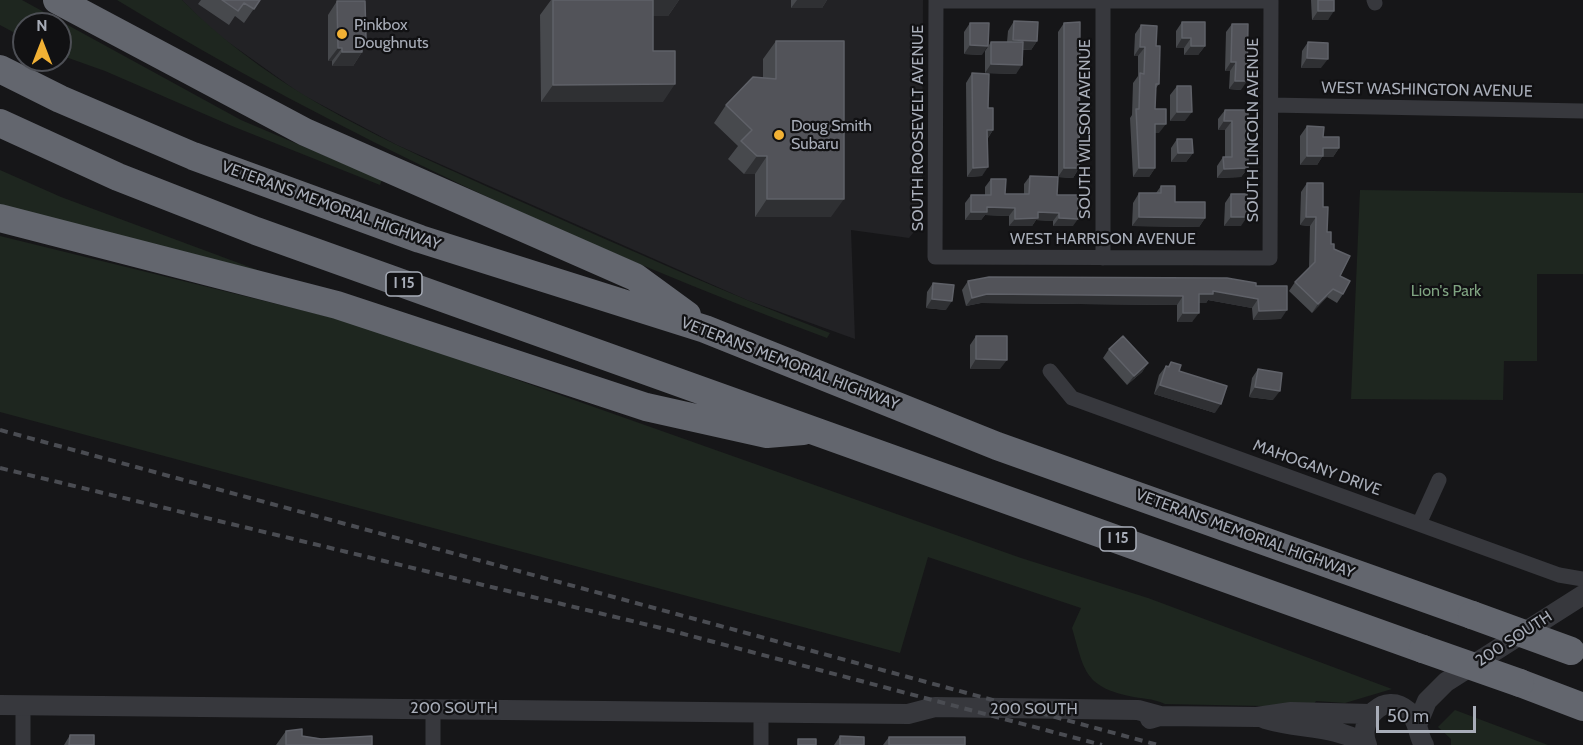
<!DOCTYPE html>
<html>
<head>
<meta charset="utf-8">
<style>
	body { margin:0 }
	#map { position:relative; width:1583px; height:745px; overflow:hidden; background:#161618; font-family:Cabin,sans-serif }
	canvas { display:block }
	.north { position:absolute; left:12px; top:12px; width:60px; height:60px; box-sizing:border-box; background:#111113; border:2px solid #4d4f55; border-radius:50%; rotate:0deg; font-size:16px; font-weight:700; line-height:24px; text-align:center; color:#a8adb8 }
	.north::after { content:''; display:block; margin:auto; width:21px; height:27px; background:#f2b134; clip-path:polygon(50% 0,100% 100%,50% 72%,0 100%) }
	.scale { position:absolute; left:1376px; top:706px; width:100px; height:27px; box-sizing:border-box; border:3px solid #a8adb8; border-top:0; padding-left:8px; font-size:18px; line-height:21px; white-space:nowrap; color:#a8adb8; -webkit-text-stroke:4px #111113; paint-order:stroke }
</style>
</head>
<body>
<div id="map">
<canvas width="1583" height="745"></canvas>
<div class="north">N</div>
<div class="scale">50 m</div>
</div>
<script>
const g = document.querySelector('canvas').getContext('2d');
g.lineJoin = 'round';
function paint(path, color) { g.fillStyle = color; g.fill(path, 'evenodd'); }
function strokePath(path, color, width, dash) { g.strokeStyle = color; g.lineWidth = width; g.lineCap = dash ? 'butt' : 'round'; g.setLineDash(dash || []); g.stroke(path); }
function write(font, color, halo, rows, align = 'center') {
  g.font = font + ' Cabin,sans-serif'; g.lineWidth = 4.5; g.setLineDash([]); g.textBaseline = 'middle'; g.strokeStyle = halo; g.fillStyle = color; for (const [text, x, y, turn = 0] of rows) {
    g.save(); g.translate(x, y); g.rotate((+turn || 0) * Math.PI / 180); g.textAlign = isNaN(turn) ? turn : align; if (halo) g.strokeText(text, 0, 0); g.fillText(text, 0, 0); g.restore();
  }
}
paint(new Path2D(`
	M182 0H923L922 222 909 238 851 230 855 339 747 300 397 145 301 94 214 32Z`), '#222225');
paint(new Path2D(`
	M0 0H22L241 120 382 180 380 185 232 126 105 71 60 55V24H24V38L0 25Z
	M117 0H182C279 98 400 147 524 203 625 248 726 293 830 333L827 338C583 247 340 136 117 0Z
	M0 170 61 197 271 275 0 206Z
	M1360 190 1583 193V274H1537V361H1504L1503 400 1351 399Z
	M0 236 362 325 1021 558 1148 598 1392 689 1345 703 1316 701 1312 707 1165 704C1152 698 1142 699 1129 696 1083 686 1084 668 1072 628L1081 608 928 557 900 653 0 412Z
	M1455 710 1548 745H1451V739L1438 727Z`), '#1e261f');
strokePath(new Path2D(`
	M1374 0 1375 3
	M936 1H1271L1270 258 935 257 936 0
	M1271 105 1583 111
	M1103 258V1
	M1050 371 1072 398 1559 575 1583 579
	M1419 524 1439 480
	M433 708V745
	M23 745V706
	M761 745V711`), '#37383d', 15);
strokePath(new Path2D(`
	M0 705 908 714 935 707 1138 710 1160 716
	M1150 719 1160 716 1257 717 1291 712 1370 714
	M1265 719C1302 730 1331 724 1366 744
	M1417 725 1427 701 1446 682 1583 595
	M1367 745C1356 720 1385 690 1408 711 1419 720 1417 734 1424 745`), '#37383d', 20);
strokePath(new Path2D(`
	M57 0 305 132 635 277 687 315
	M0 69 60 99 193 156 420 239 705 329 997 446 1472 615
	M0 123 118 177 256 231 1423 649
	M0 218 337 305 646 407 767 434 803 431
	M1520 683 1583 707`), '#63666e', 28);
strokePath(new Path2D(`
	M0 430 1158 745
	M0 468 665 629 1102 745`), '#4a4c52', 4, [8, 6]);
strokePath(new Path2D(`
	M1472 615 1571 651
	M1423 649 1520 683`), '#63666e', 28);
paint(new Path2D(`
	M201 0H260L244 23 235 16 229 25 198 4Z
	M551 0H679L668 16H653V51L663 102H541L540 15Z
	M791 0H827L822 8H791Z
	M1311 0H1334L1328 20H1312Z
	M337 1 362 44V52L353 66H332V61H328V15Z
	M1014 21 1037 41 1031 50H1022L1016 74 985 73V51L991 42H1007L1008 31Z
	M1182 22 1205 46 1198 55H1184V48H1176V31Z
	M970 23 982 55 964 54V32Z
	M1064 23 1079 168 1073 178 1058 177V32Z
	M1232 24 1241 90 1229 89 1230 71H1225L1226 32Z
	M1141 25 1156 46 1159 84 1156 88 1155 109 1159 133H1155V168L1149 177H1133L1130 118 1132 115 1133 83 1138 76V56H1134L1135 34Z
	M776 41 831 217H755V174H744L728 159 738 146 714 123 726 105 763 78V59Z
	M1308 42 1321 68H1301L1302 51Z
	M972 73 988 108 993 130 988 138 982 176 967 177 966 83Z
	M1177 86 1185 121H1170V95Z
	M1225 110H1248V168L1241 177 1217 178V166L1223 157H1225V130H1218V119Z
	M1307 126 1339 148 1333 157H1322L1317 165H1300V136Z
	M1177 139 1193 153 1186 162H1171V148Z
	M1030 176 1057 195 1073 226H1053V221L1036 220 1032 226H1009V216L985 215 981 220H965V203L971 195H985V187L991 179 1005 194H1024V184Z
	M1307 183 1323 207 1327 232 1331 244 1334 249 1340 276 1343 294 1337 303 1327 297 1312 313 1289 291 1295 282 1309 268 1310 226 1300 225 1301 192Z
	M1161 186 1175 202 1205 218 1199 227 1132 226 1133 203 1139 193H1156Z
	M1231 194 1241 226H1224L1225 203Z
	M968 281 1256 286 1281 319 1253 320 1252 308 1208 300 1206 303H1199L1192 322H1177V305L981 303 966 306 962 290Z
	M933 283 946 310 926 308 927 292Z
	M976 336 1000 369H970V345Z
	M1109 349 1148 363 1142 372 1127 385 1103 358Z
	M1171 362 1179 371 1215 413 1154 394 1159 375 1166 366H1168Z
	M1258 369 1273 400 1249 397 1252 378Z
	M286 731 302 736 372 745H276Z
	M70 735 94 745H64Z
	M840 736 864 745H834Z
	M889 737 965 745H883Z`), '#47494d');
paint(new Path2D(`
	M652 0H679L668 16H641Z
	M797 0H827L822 8H791Z
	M1318 11H1334L1328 20H1312Z
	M1182 38H1191L1184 48H1176Z
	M366 39 357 52H362L353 66H332L342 52 362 40Z
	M1013 40 1037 41 1031 50 1007 49Z
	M970 45 988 46 982 55 964 54Z
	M1191 46H1205L1198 55H1184Z
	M1140 47H1145L1138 56H1134Z
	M338 48H342L332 61H328Z
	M1307 58 1328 59 1321 68H1301Z
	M1231 62H1236L1230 71H1225Z
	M991 64 1022 65 1016 74 985 73Z
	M1235 81H1247L1241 90 1229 89Z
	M675 84 663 102H541L553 85Z
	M1177 112H1192L1185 121H1170Z
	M1224 121H1232L1225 130H1218Z
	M1155 124H1166L1159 133H1149Z
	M987 130H993L987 139Z
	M1323 148H1339L1333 157H1322L1317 165H1300L1307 156Z
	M1178 153H1193L1186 162H1171Z
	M757 156H767L755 174H744Z
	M988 167 982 176 967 177 973 168Z
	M1064 168H1079L1073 178 1058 177Z
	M1139 168H1155L1149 177H1133Z
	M1248 168 1241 177 1217 178 1224 169Z
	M767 199H844L831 217H755Z
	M987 207 1015 208 1009 216 985 215 981 220H965L971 212Z
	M1038 212 1059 213 1053 221 1036 220 1032 226H1009L1015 219Z
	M1139 217 1205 218 1199 227 1132 226Z
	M1231 217H1247L1241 226H1224Z
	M1306 217H1316L1310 226 1300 225Z
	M1059 218 1078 219 1073 226H1053Z
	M1333 289 1327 297 1312 313 1318 304Z
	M1213 291 1258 299 1252 308 1208 300 1206 303H1192L1199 294Z
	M987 294 1183 296 1177 305 981 303 966 306 972 298Z
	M932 299 952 301 946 310 926 308Z
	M1287 310 1281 319 1253 320 1259 311Z
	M1183 313H1199L1192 322H1177Z
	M976 359 1007 360 1000 369H970Z
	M1148 363 1142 372 1127 385 1134 376Z
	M1160 385 1221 404 1215 413 1154 394Z
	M1255 387 1280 391 1273 400 1249 397Z`), '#2f3033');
const building = new Path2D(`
	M222 0H260L254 9 244 3 238 11Z
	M553 0H653V51H675V84L553 85Z
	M1318 0H1334V11H1318Z
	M337 1H365L366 39 362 40V52H342V48H338Z
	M1014 21 1038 22 1037 41 1013 40Z
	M1080 22 1079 168H1064V23Z
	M1182 22H1205V46H1191V38H1182Z
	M970 23H989L988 46 970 45Z
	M1232 24H1248L1247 81H1235L1236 62H1231Z
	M1141 25 1157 26 1156 46H1160L1159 84H1156L1155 109H1166V124H1155V168H1139L1136 109H1139L1140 73 1144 74 1145 47H1140Z
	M776 41H844V199H767V156H757L741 141 752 130 726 105 753 77 776 79Z
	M991 42H1023L1022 65 991 64Z
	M1308 42 1328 43V59L1307 58Z
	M972 73 989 74 988 108H993V130H987L988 167 973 168Z
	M1177 86H1191L1192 112H1177Z
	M1225 110H1248V168L1224 169 1223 157H1232V121H1224Z
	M1307 126 1324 127 1323 137H1339V148H1323V156H1307Z
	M1177 139H1192L1193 153H1178Z
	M1030 176 1058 177 1057 195H1078V219L1059 218V213L1038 212V218L1015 219V208L987 207V212H971V195H991V179H1006L1005 194H1029Z
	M1307 183H1323V207H1328L1327 232H1331V244H1334V249L1350 256 1340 276 1350 281 1343 294 1333 289 1318 304 1295 282 1315 262 1316 217H1306Z
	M1161 186H1175V202H1205V218L1139 217V193H1161Z
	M1231 194H1247V217H1231Z
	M989 277 1227 278 1256 283V286H1287V310L1259 311 1258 299 1213 291V294H1199V313H1183V296L987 294 972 298 968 281Z
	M933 283 954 285 952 301 932 299Z
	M976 336H1007V360L976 359Z
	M1123 336 1148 363 1134 376 1109 349Z
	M1171 362 1181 365 1179 371 1227 386 1221 404 1160 385 1166 366 1169 367Z
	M1258 369 1282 373 1280 391 1255 387Z
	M302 729V736L321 739 372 736V745H286V731Z
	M70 735H94V745H69Z
	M840 736 864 737V745H840Z
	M889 737H965V745H889Z
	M798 739H816V745H798Z`);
paint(building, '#525359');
strokePath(building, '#5f6168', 1.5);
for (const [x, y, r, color] of [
	[342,34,6,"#f2b134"],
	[779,135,6,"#f2b134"]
]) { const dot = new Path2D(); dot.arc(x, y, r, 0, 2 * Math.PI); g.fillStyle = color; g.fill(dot); strokePath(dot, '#111113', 2); }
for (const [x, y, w] of [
	[404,284,36],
	[1118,539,36]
]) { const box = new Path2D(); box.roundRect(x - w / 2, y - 12, w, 24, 4.5); g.fillStyle = '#111113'; g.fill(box); strokePath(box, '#a8adb8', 1.5); }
write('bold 15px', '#a8adb8', null, [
	["I 15",404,284],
	["I 15",1118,539]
]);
write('16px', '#a8adb8', '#111113', [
	["Pinkbox",354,25],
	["Doughnuts",354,43],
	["Doug Smith",791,126],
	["Subaru",791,144]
], 'left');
write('16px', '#a8adb8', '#111113', [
	["WEST WASHINGTON AVENUE",1427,90,1],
	["SOUTH ROOSEVELT AVENUE",918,128,-90],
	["SOUTH WILSON AVENUE",1085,129,-90],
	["SOUTH LINCOLN AVENUE",1253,130,-90],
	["VETERANS MEMORIAL HIGHWAY",331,206,20],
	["WEST HARRISON AVENUE",1103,239],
	["VETERANS MEMORIAL HIGHWAY",790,364,21],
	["MAHOGANY DRIVE",1317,468,20],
	["VETERANS MEMORIAL HIGHWAY",1245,534,20],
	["200 SOUTH",1514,639,-33],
	["200 SOUTH",454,708],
	["200 SOUTH",1034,709]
]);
write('16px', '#7fa381', '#111113', [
	["Lion's Park",1446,291]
]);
</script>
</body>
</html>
